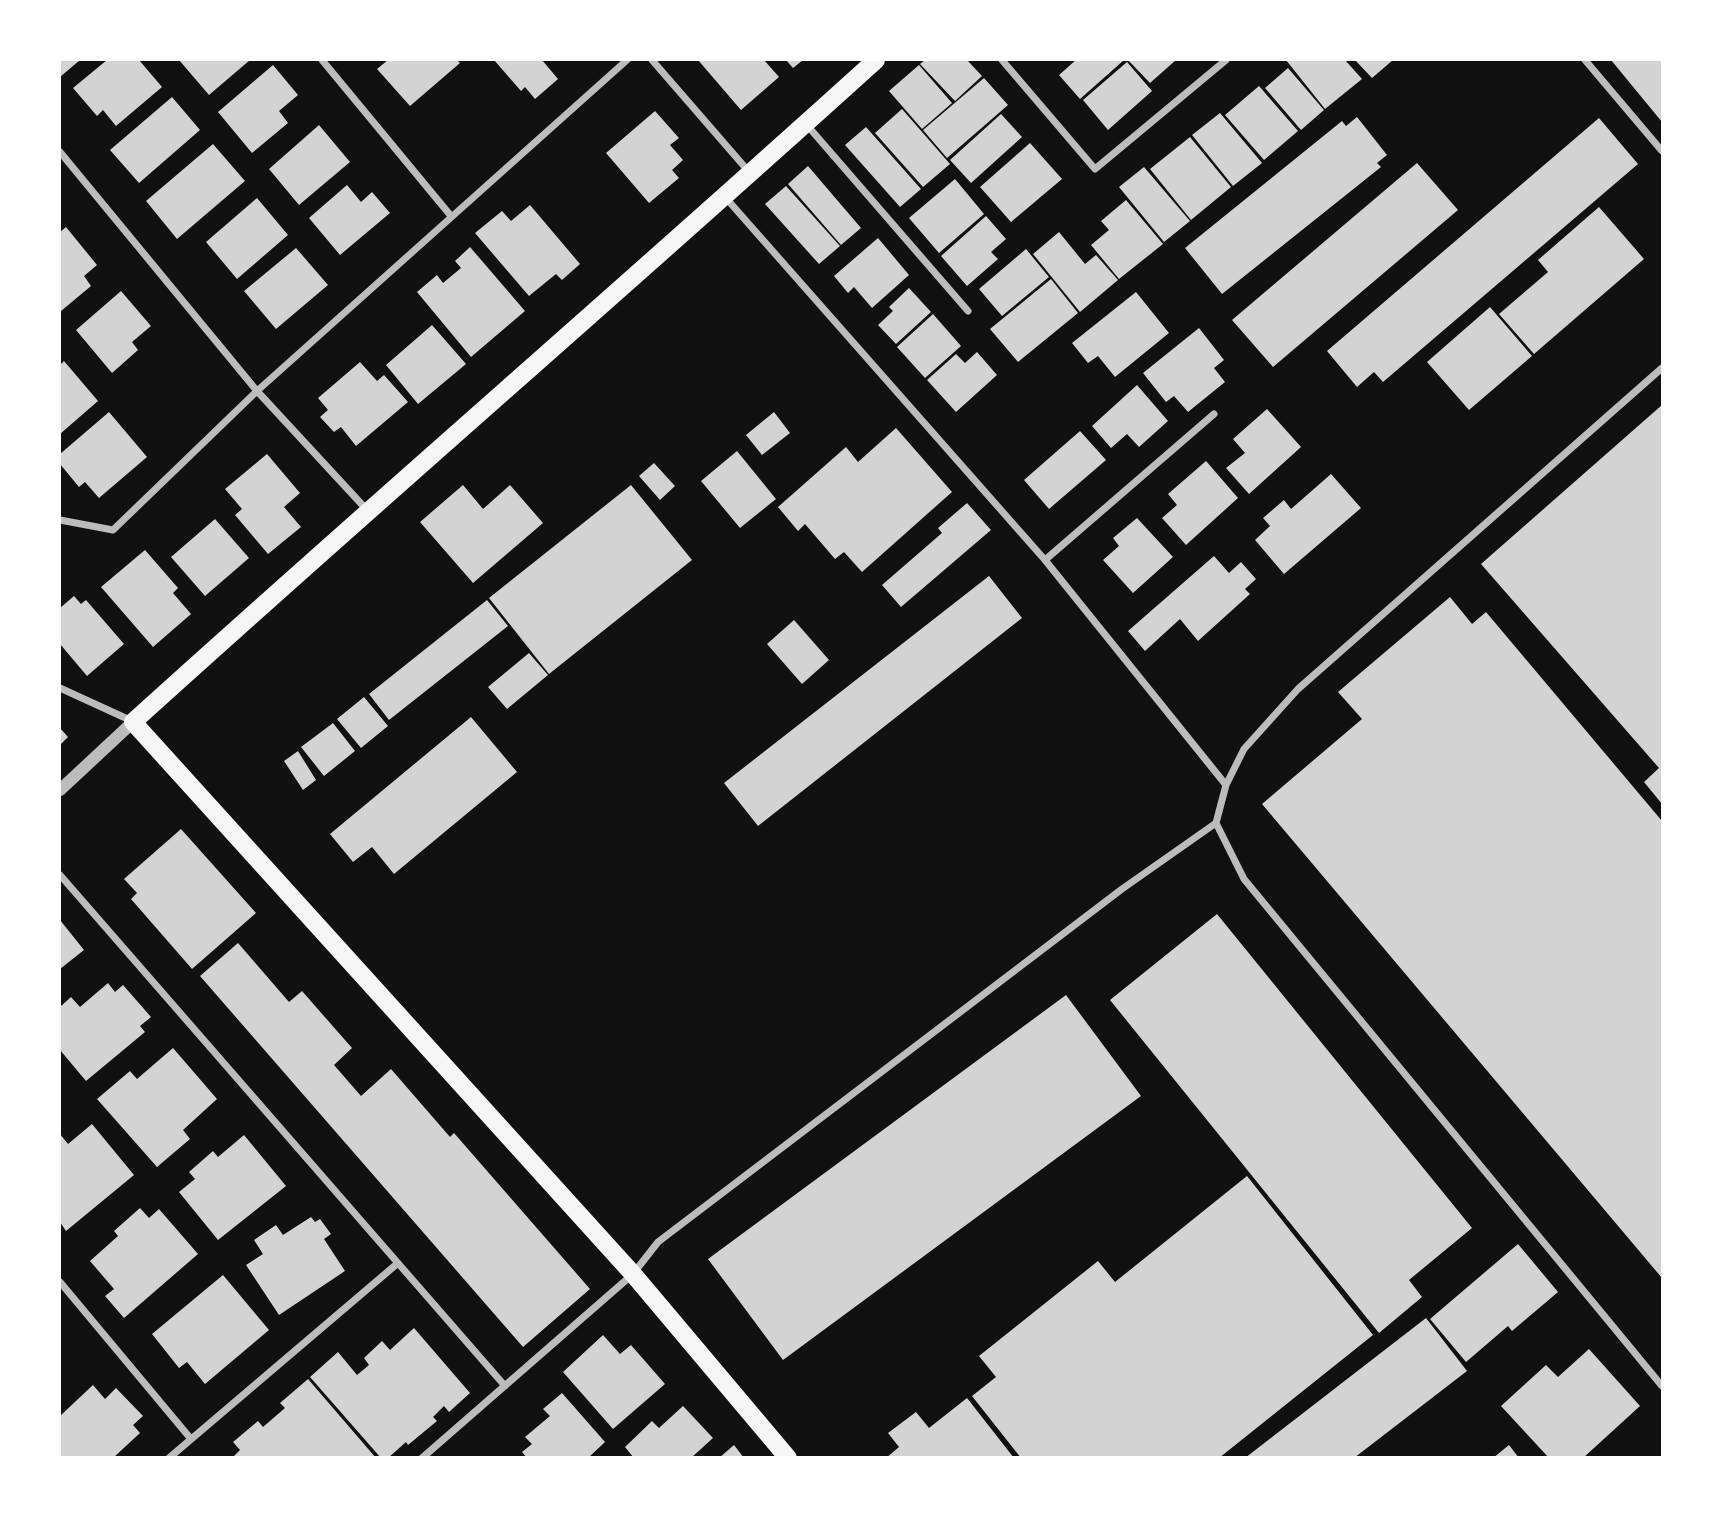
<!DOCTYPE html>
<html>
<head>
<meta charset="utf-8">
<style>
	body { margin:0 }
	#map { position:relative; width:1722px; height:1517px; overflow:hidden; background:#111; font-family:"DM Sans",sans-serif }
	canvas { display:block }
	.frame { position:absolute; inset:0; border:61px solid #fff; pointer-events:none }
</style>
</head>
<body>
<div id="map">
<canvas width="1722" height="1517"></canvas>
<div class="frame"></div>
</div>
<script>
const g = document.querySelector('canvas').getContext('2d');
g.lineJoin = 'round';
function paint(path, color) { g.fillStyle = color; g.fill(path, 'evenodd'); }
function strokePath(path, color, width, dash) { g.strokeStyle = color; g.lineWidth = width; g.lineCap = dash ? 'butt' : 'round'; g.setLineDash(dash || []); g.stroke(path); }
paint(new Path2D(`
	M60 60H80L60 77Z
	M107 60H139L162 87 116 126 103 110 97 116 73 88Z
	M179 60H250L209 95Z
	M388 60H457L460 63 410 106 377 69Z
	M494 60H542L558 79 535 99 525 87 521 91Z
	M698 60H764L779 77 741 110Z
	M786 60H803L793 68Z
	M925 60H967L982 76 955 101 920 64Z
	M1076 60H1124L1080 99 1059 75Z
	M1128 60H1176L1150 83Z
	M1286 60H1345L1362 79 1325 109Z
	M1355 60H1393L1372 78Z
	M1611 60H1662V122Z
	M1127 62 1152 91 1108 130 1083 100Z
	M273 65 298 95 279 111 288 123 252 153 218 112Z
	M919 65 952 103 922 129 889 91Z
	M1288 68 1324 110 1301 130 1265 88Z
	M984 78 1008 105 947 158 923 130Z
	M1259 86 1298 131 1264 160 1225 115Z
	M172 97 200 130 139 183 110 150Z
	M902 109 950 164 923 187 875 133Z
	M655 111 679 138 670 145 683 160 672 170 679 178 649 203 606 153Z
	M1220 113 1262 163 1233 186 1192 135Z
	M1001 114 1022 137 971 183 950 160Z
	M1357 117 1387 155 1377 163 1381 167 1222 294 1185 248 1342 121 1346 126Z
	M1599 118 1638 164 1383 382 1374 372 1357 387 1327 351Z
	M319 125 350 162 299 205 269 169Z
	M866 127 921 189 900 207 845 145Z
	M1190 137 1231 187 1191 220 1150 169Z
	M1030 143 1062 179 1011 222 980 187Z
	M213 144 245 181 177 239 146 201Z
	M1417 163 1458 210 1273 367 1232 320Z
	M808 166 861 228 841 245 788 184Z
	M1144 167 1190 221 1164 242 1119 187Z
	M955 179 984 214 939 253 909 218Z
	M347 185 361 202 372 192 390 213 340 255 309 218Z
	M786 186 840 246 819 264 765 204Z
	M257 198 288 235 237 279 206 242Z
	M1126 200 1163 244 1119 279 1091 245 1109 230 1101 221Z
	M530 205 580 264 562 280 556 274 529 296 475 233 502 211 511 221Z
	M1599 207 1644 259 1534 354 1499 314 1548 272 1538 260Z
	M986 216 1006 239 991 252 998 259 967 286 941 256Z
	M66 227 97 265 84 276 91 286 61 311 60 232Z
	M1059 232 1085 264 1096 255 1118 280 1080 312 1033 254Z
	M878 238 909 275 872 308 854 287 848 293 834 276Z
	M470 247 525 311 471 357 417 292 437 275 443 283 461 268 455 261Z
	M296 248 328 285 276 329 244 291Z
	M1026 249 1049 277 1002 316 979 289Z
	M1051 279 1078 313 1018 362 990 329Z
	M909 288 931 312 896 344 878 325 893 311 889 307Z
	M121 291 151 326 132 342 138 350 112 373 76 330Z
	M1136 292 1169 333 1115 377 1098 356 1088 363 1072 343Z
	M1490 307 1532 356 1469 410 1427 362Z
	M933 314 961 346 925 378 897 347Z
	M432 325 466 364 418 404 386 365Z
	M1199 328 1224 360 1214 368 1225 382 1188 412 1174 396 1166 402 1143 373Z
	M977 352 997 375 956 412 927 380 956 354 965 363Z
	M64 361 98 401 60 434V365Z
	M360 362 377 381 384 375 408 402 356 446 341 427 334 432 320 417 328 410 318 398Z
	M1137 385 1168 421 1139 447 1127 434 1111 448 1092 426Z
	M1662 405V804L1644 782 1659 768 1481 564Z
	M1267 409 1301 447 1249 494 1226 468 1245 453 1233 439Z
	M109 412 147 457 99 498 85 482 79 487 60 464V454Z
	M774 412 790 433 762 455 746 435Z
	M896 428 952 492 862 572 844 552 835 559 805 524 798 531 778 507 846 447 858 462Z
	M1080 431 1106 460 1049 509 1024 480Z
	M737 451 776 499 740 528 701 481Z
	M267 454 300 493 284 507 301 527 268 554 235 515 242 509 225 489Z
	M1206 461 1238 498 1186 545 1162 518 1177 505 1168 494Z
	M654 463 675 486 660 500 639 476Z
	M1331 474 1361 508 1284 574 1255 540 1270 526 1263 518 1284 500 1291 509Z
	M463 485 483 509 510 485 543 523 473 583 420 522Z
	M631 485 692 560 549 674 489 598Z
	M967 503 991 530 901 607 882 585 942 533 938 528Z
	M1137 518 1173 557 1133 593 1103 560 1119 546 1113 538Z
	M215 519 249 558 205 596 171 557Z
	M145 550 178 588 173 593 191 614 153 647 101 587Z
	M1214 556 1229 573 1241 562 1256 579 1245 589 1250 594 1198 641 1180 619 1145 651 1128 631Z
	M989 576 1022 618 758 826 724 783Z
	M74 596 81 604 86 600 124 644 87 676 60 644V608Z
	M1450 597 1472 624 1486 612 1662 821V1278L1262 804 1362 719 1338 692Z
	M487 600 508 626 389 720 369 694Z
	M794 620 829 660 802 684 767 644Z
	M529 653 548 675 507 709 488 687Z
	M364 697 388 726 361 748 337 719Z
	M471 717 517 772 394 874 372 847 353 862 330 834Z
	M333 723 355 751 324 776 301 747Z
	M60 728 68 737 60 745Z
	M298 751 316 780 303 790 284 761Z
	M181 829 256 913 192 969 131 899 137 893 124 879Z
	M1217 914 1472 1228 1409 1280 1422 1297 1379 1333 1110 1000Z
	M60 920 84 950 60 969Z
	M238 943 289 1002 302 991 352 1048 334 1065 361 1096 391 1069 450 1137 454 1133 590 1289 523 1347 200 976Z
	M108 983 115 992 123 985 151 1017 140 1026 145 1032 86 1081 60 1050V1007L71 997 80 1007Z
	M1066 995 1141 1096 783 1360 708 1259Z
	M173 1048 217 1099 183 1130 190 1139 157 1167 97 1099 130 1071 137 1079Z
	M92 1124 134 1175 66 1231 60 1222V1134L68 1144Z
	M244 1135 286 1186 218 1240 179 1192 195 1179 189 1172 213 1151 218 1157Z
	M1247 1176 1373 1335 1219 1458H1021L972 1396 996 1377 979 1356 1098 1261 1115 1282Z
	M140 1208 149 1218 159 1209 198 1254 124 1318 105 1296 114 1289 90 1261 118 1236 114 1231Z
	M311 1217 315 1222 320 1219 331 1234 324 1239 345 1271 279 1315 246 1265 263 1254 254 1240 276 1225 283 1235Z
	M1518 1244 1558 1292 1512 1331 1508 1326 1466 1362 1430 1319Z
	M223 1275 269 1330 205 1384 187 1362 179 1368 152 1334Z
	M1426 1318 1467 1371 1354 1458H1245Z
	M414 1328 470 1393 449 1412 444 1406 433 1417 437 1421 408 1445 406 1442 388 1458H381L310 1377 338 1352 357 1375 369 1365 364 1358 382 1341 390 1350Z
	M603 1335 620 1354 631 1345 665 1384 613 1429 563 1372Z
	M1589 1349 1640 1406 1583 1458H1549L1501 1406 1546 1365 1558 1377Z
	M308 1379 376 1458H232L240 1450 233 1442 258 1421 263 1427 285 1408 280 1403Z
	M93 1385 105 1399 116 1388 143 1416 133 1425 140 1433 113 1458H60V1416Z
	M562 1393 605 1442 588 1458H527L522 1452 532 1444 525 1437 550 1416 543 1409Z
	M967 1398 1014 1458H886L899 1447 888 1433 916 1412 929 1428Z
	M683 1406 713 1438 691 1458H634L625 1447 652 1421 659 1428Z
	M734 1445 744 1458H719Z
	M1509 1445 1519 1458H1493Z`), '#d3d3d3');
strokePath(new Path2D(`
	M322 60 451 216
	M652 60 750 173
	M1002 60 1095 169 1226 60
	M1585 60 1662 151
	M806 124 968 311
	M60 152 257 391 367 510
	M725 197 1045 560 1226 785
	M60 520 113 530 257 391 627 60
	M1045 560 1214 414
	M60 688 132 721
	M1216 823 1244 879 1662 1386
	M60 875 505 1386
	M60 1282 191 1439
	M169 1458 398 1263
	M422 1458 633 1274 658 1242 1122 889 1216 823 1226 785 1244 749 1298 689 1662 368`), '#bcbcbc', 7);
strokePath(new Path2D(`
	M60 790 133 722`), '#bcbcbc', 12);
strokePath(new Path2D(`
	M788 1458 633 1274 133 722C379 499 630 283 876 60`), '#f5f5f5', 18);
</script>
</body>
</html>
